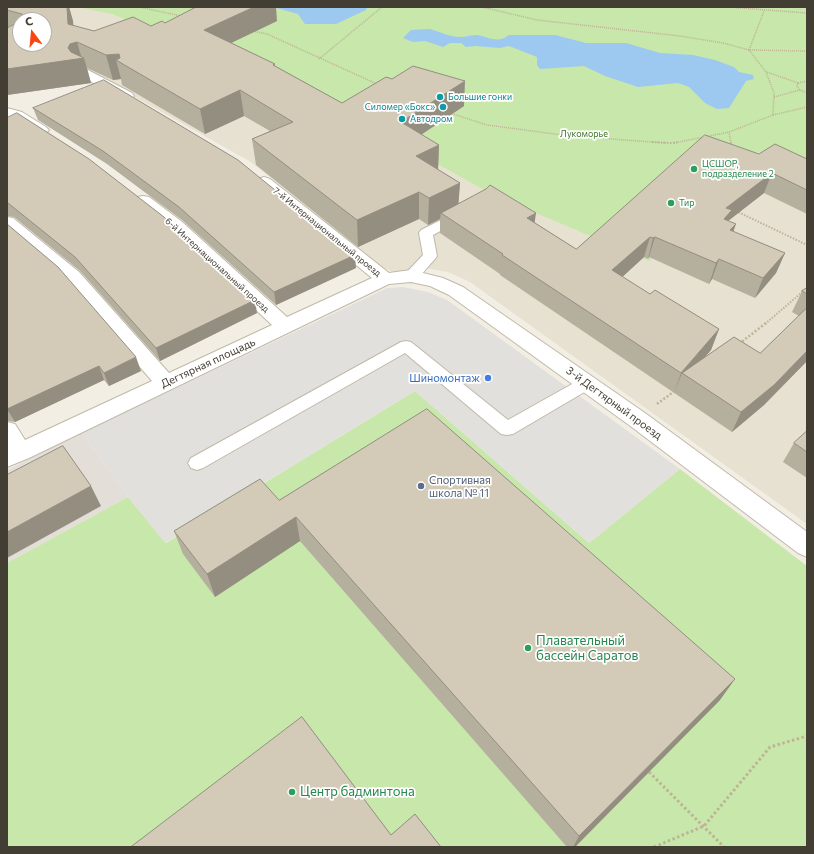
<!DOCTYPE html>
<html>
<head>
<meta charset="utf-8">
<style>
	body { margin:0 }
	#map { position:relative; width:814px; height:854px; overflow:hidden; background:#f2eee3; font-family:Commissioner,sans-serif }
	canvas { display:block }
	.frame { position:absolute; inset:0; border:8px solid #433e33; pointer-events:none }
	.north { position:absolute; left:12px; top:12px; width:40px; height:40px; box-sizing:border-box; background:#fff; border:1px solid #b4b2ad; border-radius:50%; rotate:344deg; font-size:11px; font-weight:700; line-height:16px; text-align:center; color:#433e33 }
	.north::after { content:''; display:block; margin:auto; width:14px; height:18px; background:#fb4510; clip-path:polygon(50% 0,100% 100%,50% 72%,0 100%) }
</style>
</head>
<body>
<div id="map">
<canvas width="814" height="854"></canvas>
<div class="frame"></div>
<div class="north">С</div>
</div>
<script>
const g = document.querySelector('canvas').getContext('2d');
g.lineJoin = 'round';
function paint(path, color) { g.fillStyle = color; g.fill(path, 'evenodd'); }
function strokePath(path, color, width, dash) { g.strokeStyle = color; g.lineWidth = width; g.lineCap = dash ? 'butt' : 'round'; g.setLineDash(dash || []); g.stroke(path); }
function write(font, color, halo, rows, align = 'center') {
  g.font = font + ' Commissioner,sans-serif'; g.lineWidth = 3.5; g.setLineDash([]); g.textBaseline = 'middle'; g.strokeStyle = halo; g.fillStyle = color; for (const [text, x, y, turn = 0] of rows) {
    g.save(); g.translate(x, y); g.rotate((+turn || 0) * Math.PI / 180); g.textAlign = isNaN(turn) ? turn : align; if (halo) g.strokeText(text, 0, 0); g.fillText(text, 0, 0); g.restore();
  }
}
paint(new Path2D(`
	M7 7H78L107 12 227 63 423 156 491 194 593 237 761 146 807 164V524L470 282 448 272 425 268 394 272 381 267 251 162 110 83 63 65 7 96ZM20 20H44V44H20Z`), '#e6e1d1');
paint(new Path2D(`
	M82 433 128 497 7 563V470Z`), '#e3dfd8');
paint(new Path2D(`
	M78 7H807V164L798 158 757 152 743 169 649 261 491 194 423 156 187 46 112 14Z
	M415 391 589 543 680 469 807 566V847H7V563L128 497 166 543Z`), '#c7e7ab');
paint(new Path2D(`
	M403 287 428 292 447 300 680 469 589 543 415 391 165 543 128 497 82 433 387 288Z`), '#e2e0dc');
paint(new Path2D(`
	M273 7H367L366 10 336 24H305L298 14Z
	M430 29C440 32 450 37 461 37 466 37 471 35 477 35 489 37 498 44 509 35H555L586 43H626L660 53 693 55 715 60 734 67 739 72 753 75 754 79 746 81 729 108 717 109 705 103 689 87 678 83 638 87 605 76 584 66 540 69 537 65V57L509 46 500 48 475 46 466 47 461 43H450L443 47 425 41 413 42 403 38 411 30Z`), '#9dc8f0');
const service = new Path2D(`
	M461 210 466 211 468 214 466 217 433 235 437 256 435 259C427 267 419 282 406 279L404 276 406 273 423 255 419 233 421 230Z
	M406 341 411 342 508 420 581 379 587 377 593 379 595 383 593 387 513 434 507 435 501 434 405 353 203 468 197 470 191 468 188 463 191 458 401 342Z`);
const minor = new Path2D(`
	M84 68 132 93 134 96 132 99 127 100 122 99 79 75 77 72 79 69Z
	M7 108 22 112 46 127 49 130 46 133 41 135 36 133 7 117Z
	M264 177 270 179 389 273 411 270 443 278 463 287 645 413 807 532V557L798 553 629 425 449 295 430 286 411 282 389 284 29 458 7 467V422L15 424 25 440 152 381 65 280 7 231V217L13 218 79 272 169 373 272 325 169 229 137 205 135 201 137 197 143 196 149 197 181 221 287 317 372 278 258 185 256 182 258 179Z`);
strokePath(service, '#c0b9a9', 2);
strokePath(minor, '#c0b9a9', 2);
strokePath(new Path2D(`
	M139 7 181 16
	M482 7 537 20 680 36 723 43 749 50 807 51
	M728 7 807 13
	M253 31 267 34 377 84
	M319 59 382 7
	M767 72 798 83
	M807 81 798 83 797 86 800 90 807 93
	M774 97 800 90
	M450 113 487 125 570 136 666 143
	M773 115 807 107
	M729 132 731 143
	M674 143 729 132 773 115 774 93 766 72 749 50 764 11`), '#bfb397', 1.5, [1, 1]);
strokePath(new Path2D(`
	M652 142 672 143 679 142
	M731 142 732 147
	M736 211 807 245
	M765 324 807 288`), '#bfb397', 2, [1.5, 1.5]);
strokePath(new Path2D(`
	M739 344 766 323
	M657 404 676 390`), '#bfb397', 2.5, [2, 2]);
strokePath(new Path2D(`
	M649 772 724 847
	M654 847 704 826 770 747 807 736`), '#bfb397', 3, [2.5, 2.5]);
paint(service, '#fff');
paint(minor, '#fff');
paint(new Path2D(`
	M7 7H69L73 21V26L94 31 151 26 165 23 277 21 231 43 275 64V66L342 103 464 106 421 135 439 145 438 170 460 183 458 203 535 223 576 249 759 154 807 159V214L764 193 728 221 733 232 785 253 776 273 755 298 712 279 709 284 649 257 648 259 644 257 622 277 650 294 719 329 711 350 705 357 760 353 799 316 792 312 802 291 807 288V361L764 405 732 432 500 275V274L440 233V219L428 225 419 219 358 247 256 165 252 139 270 131 244 116 205 134 122 85 121 79 113 80 87 68 91 83 7 95ZM20 20H44L20 44Z
	M33 108 356 268 276 305 182 220 107 164 38 120Z
	M7 118 257 313 160 361 80 271 14 217 7 216Z
	M7 224 141 371 109 386 104 380 15 422 7 421Z
	M807 431V478L783 462 794 443Z
	M279 500 720 700 575 847H567L300 541 215 597 183 554 174 531Z`), '#b5af9e');
paint(new Path2D(`
	M67 7H69L73 21 75 43 77 42 82 59 84 58 91 83 7 95V69L68 48Z
	M254 7H276L277 21 208 54 204 30Z
	M119 54 122 64 116 60 121 79 113 80 106 55Z
	M465 81 464 106 401 148V122Z
	M240 90 244 116 205 134 200 109Z
	M439 145 438 171 416 156Z
	M772 173 764 193 728 221 716 239 726 208Z
	M460 183 458 210 441 213 440 219 428 225 429 198Z
	M419 192V219L358 247 357 220Z
	M536 213 533 234 527 218Z
	M736 224 729 244 730 230Z
	M650 237 644 257 607 291 612 270Z
	M655 237 649 257 648 259 653 238Z
	M785 253 776 273 755 298 763 278Z
	M355 255 356 268 276 305 274 292Z
	M719 259 712 279 709 284 716 263Z
	M255 300 257 313 160 361 156 348Z
	M719 329 711 350 688 377 682 373 674 393 681 373Z
	M807 351V361L764 405 732 432 741 412Z
	M136 357 141 371 109 386 104 373Z
	M99 366 104 380 15 422 7 409Z
	M91 486 101 506 7 558V532Z
	M296 517 300 541 215 597 207 574Z
	M735 679 720 700 575 847H573L579 836Z`), '#948e81');
const building = new Path2D(`
	M7 7H67L68 24 94 31 133 17 151 26 162 21 165 23 196 7H254L204 30 275 64 273 65 342 103 386 77 392 79 413 66 465 81 401 122 439 145 416 156 460 183 429 198 419 192 357 220 252 139 293 122 240 90 200 109 116 60 120 58 119 54 106 55 77 42 70 44 68 48 71 52 84 58 7 69V28L20 21V44H44V20H22L29 16 7 10Z
	M104 80 238 160 355 255 274 292 179 207 103 151 33 108Z
	M17 113 89 159 164 217 255 300 156 348 75 257 8 203H7V118Z
	M705 135 759 154 775 144 807 159V190L772 173 726 208 732 210 724 219 736 224 730 230 785 253 763 278 719 259 716 263 655 237 653 238 650 237 612 270 650 294 655 290 719 329 681 373 502 255 503 254 441 213 486 189 490 185 536 213 527 218 576 249Z
	M7 224 58 267 136 357 104 373 99 366 7 409Z
	M807 288V294L802 291Z
	M807 308V351L774 385 741 412 682 373 734 337 760 353Z
	M427 409 735 679 579 836 296 517 207 574 174 531 260 479 279 500Z
	M807 431V452L794 443Z
	M63 446 91 486 7 532V475Z
	M302 717 391 835 415 814 441 847H131Z`);
paint(building, '#d3cbb8');
strokePath(building, '#948e81', 1);
for (const [x, y, r, color] of [
	[440,97,4,"#0f9aa8"],
	[443,107,4,"#0f9aa8"],
	[402,119,4,"#0f9aa8"],
	[694,169,4,"#2e9e5b"],
	[671,203,4,"#2e9e5b"],
	[488,378,4,"#3f7fe0"],
	[421,486,4,"#5c6f8a"],
	[528,648,4,"#2e9e5b"],
	[292,792,4,"#2e9e5b"]
]) { const dot = new Path2D(); dot.arc(x, y, r, 0, 2 * Math.PI); g.fillStyle = color; g.fill(dot); strokePath(dot, '#fff', 1.5); }
write('9px', '#0d838f', '#fff', [
	["Большие гонки",448,97],
	["Силомер «Бокс»",435,107,"right"],
	["Автодром",410,119]
], 'left');
write('9px', '#3f7527', '#fff', [
	["Лукоморье",584,134]
]);
write('9px', '#27864d', '#fff', [
	["ЦСШОР,",702,164],
	["подразделение 2",702,174],
	["Тир",679,203]
], 'left');
write('9px', '#433e33', '#fff', [
	["7-й Интернациональный проезд",327,232,39],
	["6-й Интернациональный проезд",217,265,42]
]);
write('11px', '#433e33', '#fff', [
	["Дегтярная площадь",208,363,-25],
	["3-й Дегтярный проезд",614,403,36]
]);
write('11px', '#366cbe', '#fff', [
	["Шиномонтаж",480,378]
], 'right');
write('11px', '#4e5e75', '#fff', [
	["Спортивная",429,480],
	["школа № 11",429,493]
], 'left');
write('13px', '#27864d', '#fff', [
	["Плавательный",536,641],
	["бассейн Саратов",536,656],
	["Центр бадминтона",300,792]
], 'left');
</script>
</body>
</html>
